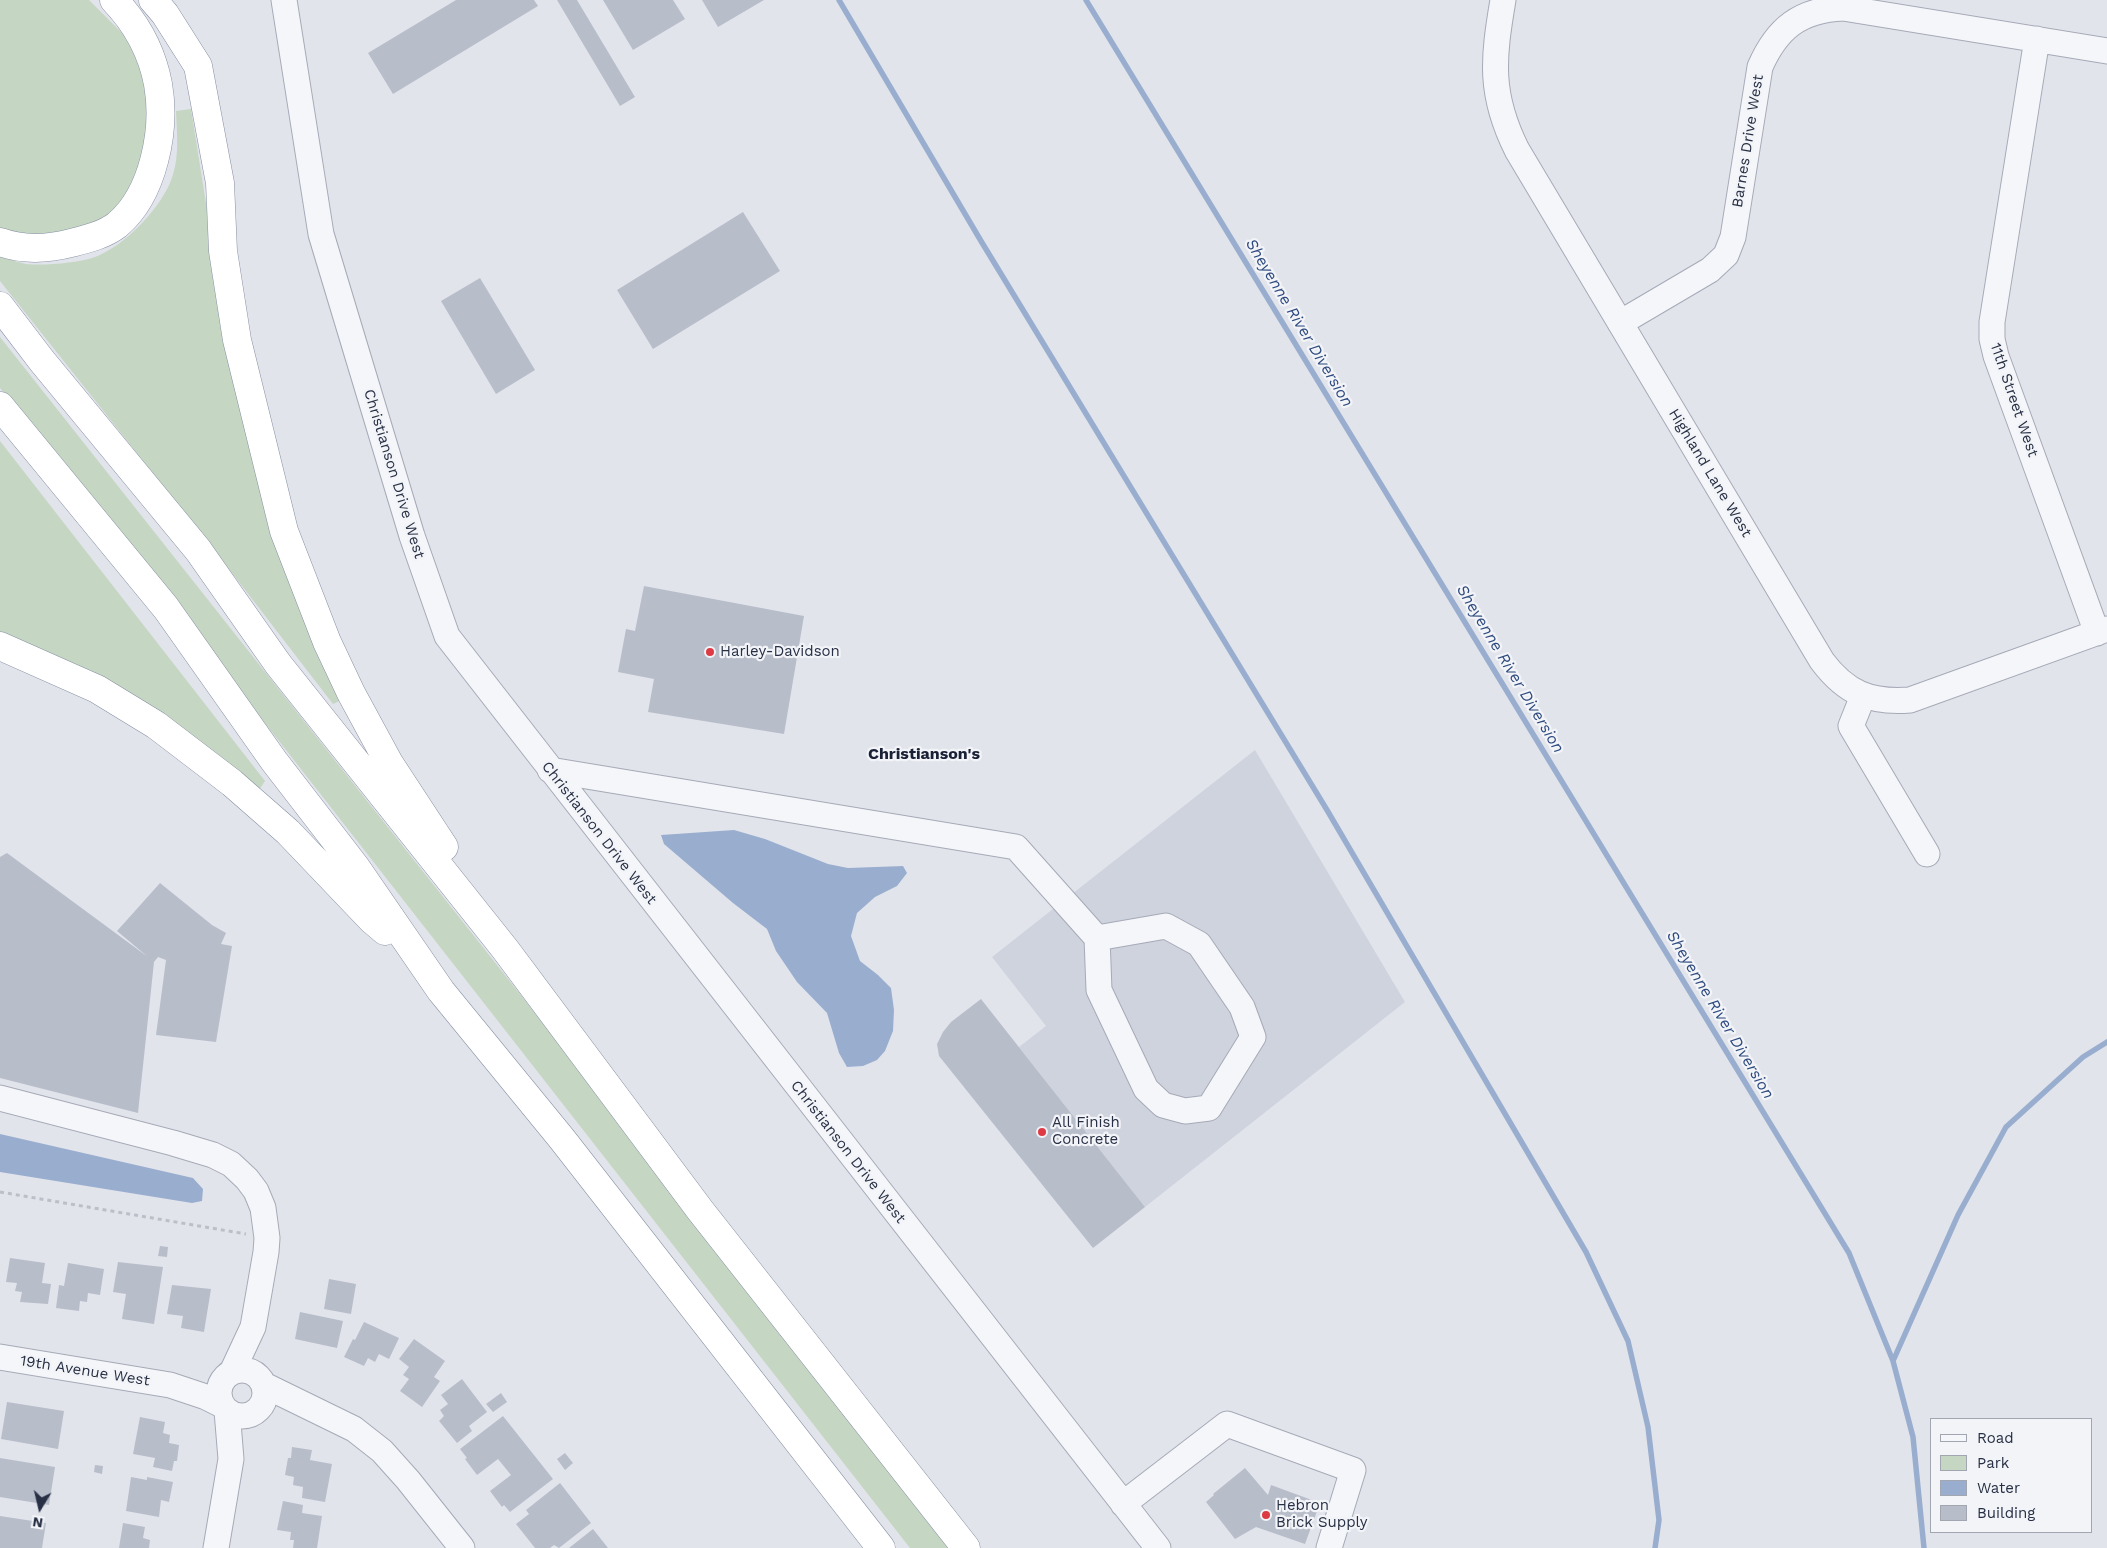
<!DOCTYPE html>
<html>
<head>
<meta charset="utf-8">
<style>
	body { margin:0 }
	#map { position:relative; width:2107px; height:1548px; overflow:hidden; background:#e2e4ec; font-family:"Work Sans",sans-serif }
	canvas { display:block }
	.legend { position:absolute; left:1930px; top:1418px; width:162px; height:115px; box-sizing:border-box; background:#f2f4f8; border:1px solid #a1a6b0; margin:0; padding:6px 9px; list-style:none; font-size:15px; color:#283045 }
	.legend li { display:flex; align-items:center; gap:10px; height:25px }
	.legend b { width:25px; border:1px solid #a1a6b0 }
	.north { position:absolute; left:15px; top:1483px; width:50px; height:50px; -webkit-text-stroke:4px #f2f4f8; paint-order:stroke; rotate:189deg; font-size:14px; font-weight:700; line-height:20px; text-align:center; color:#283045 }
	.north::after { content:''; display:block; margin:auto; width:18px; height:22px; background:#283045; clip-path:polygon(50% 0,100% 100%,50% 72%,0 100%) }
</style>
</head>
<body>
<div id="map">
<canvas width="2107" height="1548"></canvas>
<ul class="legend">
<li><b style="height:6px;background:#f5f6f9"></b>Road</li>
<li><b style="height:14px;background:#c5d6c2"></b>Park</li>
<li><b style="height:14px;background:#99aecf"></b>Water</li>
<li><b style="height:14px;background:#b8bdca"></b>Building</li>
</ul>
<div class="north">N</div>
</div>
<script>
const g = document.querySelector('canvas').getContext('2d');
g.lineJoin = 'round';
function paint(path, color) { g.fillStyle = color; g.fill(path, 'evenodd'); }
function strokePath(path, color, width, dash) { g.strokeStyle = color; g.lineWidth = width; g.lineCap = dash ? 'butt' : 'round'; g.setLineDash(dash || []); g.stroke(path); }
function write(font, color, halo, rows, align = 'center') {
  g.font = font + ' "Work Sans",sans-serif'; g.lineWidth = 4.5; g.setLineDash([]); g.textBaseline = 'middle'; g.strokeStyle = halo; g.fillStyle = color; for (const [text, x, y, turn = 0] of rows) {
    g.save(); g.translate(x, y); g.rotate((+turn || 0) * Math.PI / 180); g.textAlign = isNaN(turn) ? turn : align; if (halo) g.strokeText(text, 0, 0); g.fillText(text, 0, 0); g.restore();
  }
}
paint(new Path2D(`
	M1255 750 1405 1002 1145 1207 1019 1047 1046 1026 992 957Z`), '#cfd3de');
paint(new Path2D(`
	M0 0H89L128 39 143 67 154 139 122 210 79 235H0Z
	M191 109 226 329 346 698 333 704 222 560 0 281V257C8 259 17 262 26 264 43 266 78 263 95 257 124 246 157 212 170 183 180 160 177 135 176 111Z
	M0 337 588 1080 951 1548H910L286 750 0 388Z
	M0 441 265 781 259 790 0 634Z`), '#c5d6c2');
paint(new Path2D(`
	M734 830 765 839 828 864 848 868 903 866 907 873 897 886 875 897 857 913 851 936 860 961 878 975 891 988 894 1010 893 1031 885 1051 877 1060 863 1066 847 1067 839 1053 827 1013 797 982 776 951 767 929 733 903 664 844 661 835Z
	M0 1134 193 1178 203 1189 202 1201 192 1203 0 1172Z`), '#99aecf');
strokePath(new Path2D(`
	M839 0 981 241 1327 810 1586 1252 1628 1341 1648 1427 1659 1520 1655 1548
	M1086 0 1849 1253 1893 1361 1913 1437 1924 1548
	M1893 1361 1958 1215 2006 1127 2083 1057 2107 1042`), '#99aecf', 5.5);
paint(new Path2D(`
	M456 0H534L538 6 393 94 368 53Z
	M557 0H577L635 97 620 106Z
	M603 0H673L685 19 633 50Z
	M702 0H764L718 27Z
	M743 212 780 271 653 349 617 290Z
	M480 278 535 370 496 394 441 301Z
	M644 586 804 616 784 734 648 712 654 679 618 672 626 629 635 631Z
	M7 853 148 957 117 931 160 883 212 925 226 933 221 944 232 946 216 1042 156 1035 166 960 158 957 154 962 138 1113 0 1078V857Z
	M981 999 1145 1207 1093 1248 939 1056 937 1044 943 1032 951 1022Z
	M160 1246 168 1247 167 1257 158 1256Z
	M10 1258 45 1263 42 1283 51 1284 48 1304 20 1302 22 1292 15 1291 17 1283 6 1282Z
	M118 1262 163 1267 154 1324 122 1319 126 1294 113 1292Z
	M68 1263 104 1269 100 1295 88 1293 87 1302 80 1301 79 1311 56 1308 59 1285 64 1286Z
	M329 1279 356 1284 351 1314 324 1309Z
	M172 1285 211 1289 204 1332 181 1328 183 1316 167 1314Z
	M300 1312 343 1321 337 1348 295 1339Z
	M364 1322 399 1338 389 1359 379 1354 375 1362 368 1358 364 1366 344 1357 353 1339 355 1340Z
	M414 1339 445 1361 434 1377 440 1381 422 1407 400 1391 409 1379 403 1375 409 1367 399 1359Z
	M462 1379 487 1412 469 1426 472 1431 457 1443 439 1421 444 1416 440 1410 448 1404 441 1395Z
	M501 1393 507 1402 493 1412 486 1404Z
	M7 1402 64 1411 58 1449 1 1439Z
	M503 1416 553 1479 510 1512 504 1505 502 1507 490 1491 511 1475 498 1459 477 1475 465 1459 467 1458 460 1449Z
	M140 1417 165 1422 163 1433 170 1435 169 1443 179 1445 177 1461H174L172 1471 153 1467 155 1458 133 1454Z
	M292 1447 312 1450 310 1460 332 1464 325 1502 302 1498 303 1487 293 1485 294 1477 285 1475 288 1458H291Z
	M565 1453 573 1463 565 1470 557 1459Z
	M0 1458 55 1467 49 1505 0 1497Z
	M95 1465 103 1466 102 1474 94 1472Z
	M1245 1468 1268 1495 1271 1485 1320 1503 1305 1544 1256 1527 1235 1539 1206 1502 1214 1495 1213 1494Z
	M131 1477 147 1480V1477L173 1482 169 1502 161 1500 159 1517 126 1511Z
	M560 1483 591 1523 559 1548 554 1545 550 1548H535L516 1524 529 1514 526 1510Z
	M283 1501 303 1505 302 1513 322 1516 317 1548H293L294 1540H290L291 1532 277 1530Z
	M0 1516 46 1523 42 1548H0Z
	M123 1523 145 1527 143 1538 150 1540 149 1548H119Z
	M593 1529 608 1548H569Z`), '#b8bdca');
const minor = new Path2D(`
	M284 0 321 234 412 536 447 636 1158 1548
	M1503 0C1493 59 1489 94 1517 150L1822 661C1846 693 1870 703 1910 700L2107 629
	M2037 39 1992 322V339L1996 356 2097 633
	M1620 323 1710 270 1726 255 1733 237 1760 67C1777 28 1800 10 1843 8L2107 51
	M1863 696 1851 726 1927 854
	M550 770 1016 847 1097 938 1099 990 1146 1089 1163 1105 1185 1111 1209 1108 1253 1037 1242 1007 1199 944 1166 926 1097 938
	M0 1098 173 1143 213 1155 231 1164 247 1179 256 1191 263 1208 267 1238 266 1252 253 1327 232 1372
	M0 1357 170 1385 206 1397 222 1405
	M219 1393a23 23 0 1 1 46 0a23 23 0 1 1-46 0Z
	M264 1385 354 1429 382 1451 408 1480 462 1548
	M1123 1504 1227 1424 1353 1470 1329 1548
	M216 1548 231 1459 227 1411`);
const highway = new Path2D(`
	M153 0 165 14 198 66 220 183 223 251 237 340 284 531 327 642 351 693 389 763 444 847
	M0 242C22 250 48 249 71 243 87 239 104 235 117 225 154 194 166 129 158 84 152 52 136 23 114 0
	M0 306 42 361 198 550 278 664 505 949 700 1210 966 1548
	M0 406 166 608 274 761 355 866 441 991 562 1139 881 1548
	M0 646 97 689 156 725 232 783 288 832 372 920 385 931`);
strokePath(minor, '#a6aab7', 27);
strokePath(highway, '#8790a4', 29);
strokePath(new Path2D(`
	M0 1192 246 1234`), '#bcbfc7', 3, [4, 4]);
strokePath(minor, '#f5f6f9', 25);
strokePath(highway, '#fff', 28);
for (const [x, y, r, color] of [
	[710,652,5,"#dd3a43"],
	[1042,1132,5,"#dd3a43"],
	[1266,1515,5,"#dd3a43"]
]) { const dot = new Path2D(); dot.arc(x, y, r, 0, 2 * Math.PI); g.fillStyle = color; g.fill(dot); strokePath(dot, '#f2f4f8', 2); }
write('15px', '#283045', '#f2f4f8', [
	["Barnes Drive West",1748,141,-81],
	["11th Street West",2014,400,71],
	["Highland Lane West",1710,473,59],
	["Christianson Drive West",394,474,73],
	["Christianson Drive West",599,833,52],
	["Christianson Drive West",848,1152,52],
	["19th Avenue West",85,1371,9]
]);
write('15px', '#283045', '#f2f4f8', [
	["Harley-Davidson",720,652],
	["All Finish",1052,1123],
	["Concrete",1052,1140],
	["Hebron",1276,1506],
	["Brick Supply",1276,1523]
], 'left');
write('italic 16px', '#2d497e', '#f2f4f8', [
	["Sheyenne River Diversion",1299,323,59],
	["Sheyenne River Diversion",1510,669,59],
	["Sheyenne River Diversion",1720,1015,59]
]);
write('bold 16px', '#1a2136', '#f2f4f8', [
	["Christianson's",924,754]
]);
</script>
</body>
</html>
